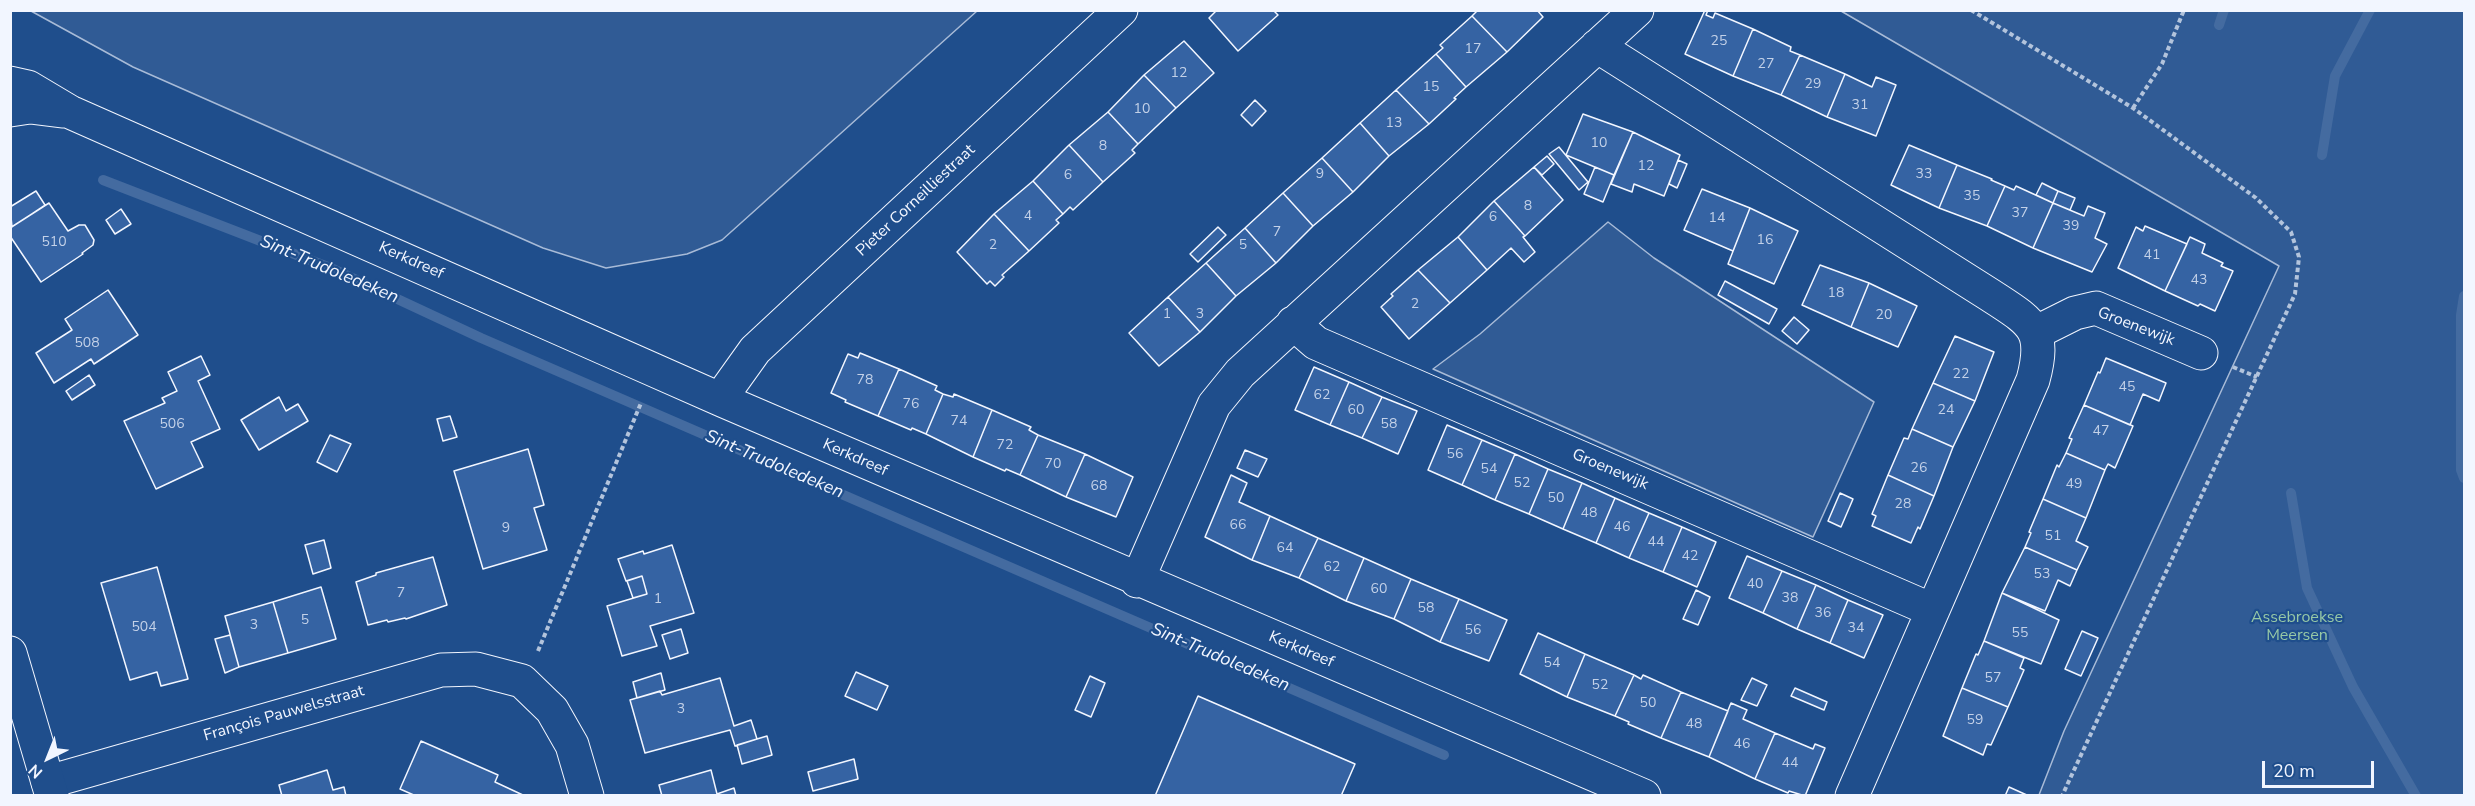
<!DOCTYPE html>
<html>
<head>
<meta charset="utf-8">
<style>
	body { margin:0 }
	#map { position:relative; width:2475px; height:806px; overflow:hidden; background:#1f4e8c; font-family:"Nunito Sans",sans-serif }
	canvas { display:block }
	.frame { position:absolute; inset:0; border:12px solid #f2f6ff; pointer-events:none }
	.north { position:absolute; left:18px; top:728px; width:60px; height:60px; -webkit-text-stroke:4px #1f4e8c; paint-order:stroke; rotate:223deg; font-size:16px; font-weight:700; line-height:24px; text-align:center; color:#f2f6ff }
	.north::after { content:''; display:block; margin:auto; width:21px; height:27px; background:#f2f6ff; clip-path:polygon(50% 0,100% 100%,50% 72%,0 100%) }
	.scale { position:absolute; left:2262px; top:761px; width:112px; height:27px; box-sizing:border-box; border:3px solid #f2f6ff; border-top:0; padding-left:8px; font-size:18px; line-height:21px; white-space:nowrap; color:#f2f6ff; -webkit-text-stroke:4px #1f4e8c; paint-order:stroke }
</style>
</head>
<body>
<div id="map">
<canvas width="2475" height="806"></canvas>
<div class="frame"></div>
<div class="north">N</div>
<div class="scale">20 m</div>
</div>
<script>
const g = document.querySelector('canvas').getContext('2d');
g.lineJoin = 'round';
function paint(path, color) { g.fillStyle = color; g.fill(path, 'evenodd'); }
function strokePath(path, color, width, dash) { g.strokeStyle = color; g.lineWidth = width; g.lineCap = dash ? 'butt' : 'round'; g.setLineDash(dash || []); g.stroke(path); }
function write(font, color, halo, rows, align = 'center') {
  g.font = font + ' "Nunito Sans",sans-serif'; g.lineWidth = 4.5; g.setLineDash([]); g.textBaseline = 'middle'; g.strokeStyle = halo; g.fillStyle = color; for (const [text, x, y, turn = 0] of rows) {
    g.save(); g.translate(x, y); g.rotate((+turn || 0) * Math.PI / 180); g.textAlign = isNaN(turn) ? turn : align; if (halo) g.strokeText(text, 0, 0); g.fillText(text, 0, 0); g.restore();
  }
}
const built = new Path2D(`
	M31 11 977 10V11L722 240 687 254 606 268 543 248 133 67Z
	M1841 11H2464V795H2039L2064 731 2279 266Z
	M1608 222 1654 258 1874 402 1813 537 1433 369 1480 334Z`);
paint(built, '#305b95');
strokePath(built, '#a8bbd7', 1.5);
strokePath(new Path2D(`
	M2219 25 2224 10
	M2322 155 2335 76 2370 10
	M103 180 333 269 481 338 1444 755
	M2464 296 2461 315V470L2464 478
	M2291 493 2307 588 2353 687 2416 796`), '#446ba0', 10);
const building = new Path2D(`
	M1217 10H1273L1278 15 1238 51 1209 18Z
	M1478 10H1537L1543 17 1507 52 1472 16Z
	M1705 10H1708L1706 15 1713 18 1715 13 1753 29 1733 76 1685 54Z
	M1472 16 1507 52 1466 87 1436 54 1443 48 1440 45Z
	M1753 29 1791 47 1790 51 1800 55 1781 95 1733 76Z
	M1184 41 1214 73 1176 108 1144 75Z
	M1436 54 1466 87 1454 98 1456 99 1429 124 1396 90Z
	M1800 55 1845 74 1827 117 1781 95Z
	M1845 74 1872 87 1876 77 1896 85 1876 136 1827 117Z
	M1144 75 1176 108 1138 144 1108 112Z
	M1396 90 1429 124 1389 156 1360 123Z
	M1255 100 1266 111 1252 126 1241 115Z
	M1108 112 1138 144 1132 150 1135 153 1103 182 1069 145Z
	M1583 114 1633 132 1614 175 1566 155Z
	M1360 123 1389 156 1353 192 1322 158Z
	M1633 132 1680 155 1664 196 1634 184 1632 192 1611 184Z
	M1069 145 1103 182 1073 210 1070 207 1063 214 1033 181Z
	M1909 145 1957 165 1939 208 1891 185Z
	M1559 147 1588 182 1579 190 1549 154Z
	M1547 156 1554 164 1542 175 1534 167Z
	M1322 158 1353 192 1313 226 1283 193Z
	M1678 160 1687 164 1677 188 1669 184Z
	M1957 165 1992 179 1991 180 2005 186 1987 226 1939 208Z
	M1534 167 1563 200 1525 236 1494 201Z
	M1595 167 1614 175 1603 202 1584 194Z
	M1033 181 1063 214 1056 220 1059 223 1029 251 994 214Z
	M2042 183 2058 191 2053 203 2036 195Z
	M2005 186 2014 190 2016 186 2053 203 2033 248 1987 226Z
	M1702 189 1750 208 1733 251 1684 230Z
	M36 191 45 205 12 227 10 207Z
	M2058 191 2075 198 2070 210 2053 203Z
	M1283 193 1313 226 1276 263 1245 228Z
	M1494 201 1525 236 1523 237 1535 252 1524 262 1511 248 1487 270 1458 237Z
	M49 203 68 231 79 225H85L94 240 93 245 82 253 83 254 41 282 10 236V228Z
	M2053 203 2084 216 2088 206 2105 213 2095 238 2107 244 2092 272 2033 248Z
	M1750 208 1798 231 1774 284 1728 264Z
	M121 209 131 224 115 234 106 220Z
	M994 214 1029 251 1002 275 1004 277 995 286 990 281 987 284 957 252Z
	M2145 226 2187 244 2165 291 2118 268 2136 227 2143 231Z
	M1218 227 1226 235 1198 262 1190 254Z
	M1245 228 1276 263 1236 296 1206 263Z
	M1458 237 1487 270 1450 303 1418 270Z
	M2190 237 2205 244 2202 253 2223 263 2221 266 2233 271 2215 311 2200 304 2198 306 2165 291Z
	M1206 263 1236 296 1200 332 1168 297Z
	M1820 265 1869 283 1851 327 1802 305Z
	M1418 270 1450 303 1409 339 1381 307 1393 296 1391 294Z
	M1725 281 1777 309 1769 324 1718 295Z
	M1869 283 1917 306 1898 347 1851 327Z
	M108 290 138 335 94 364 91 359 54 383 36 353 72 330 65 319Z
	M1168 297 1200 332 1159 366 1129 333Z
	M1794 317 1809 330 1797 344 1782 331Z
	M1955 336 1994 352 1975 401 1933 383Z
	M860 353 899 369 878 416 845 402 846 400 831 393 848 354 858 358Z
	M201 356 210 375 198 381 220 429 191 442 203 467 156 489 124 421 165 403 162 398 177 391 168 372Z
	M2106 358 2166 383 2159 401 2143 394 2130 425 2084 405 2098 372 2100 373Z
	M1314 367 1349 382 1330 425 1295 410Z
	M899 369 937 386 935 390 943 394 926 434 912 428 911 430 878 416Z
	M89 375 95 385 72 400 66 391Z
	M1349 382 1382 397 1362 438 1330 425Z
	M1933 383 1975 401 1953 447 1912 429Z
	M943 394 953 397 954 394 992 410 973 457 926 434Z
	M279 397 286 411 298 404 308 421 259 450 241 420Z
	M1382 397 1417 411 1398 454 1362 438Z
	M2084 405 2133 426 2115 468 2108 464 2105 470 2066 453 2072 439 2069 438Z
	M992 410 1031 427 1029 430 1038 435 1020 475 1006 469 1005 471 973 457Z
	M450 416 457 437 443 441 437 419Z
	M1447 425 1482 440 1462 485 1428 470Z
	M1912 429 1953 447 1934 496 1888 475 1904 438 1908 439Z
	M330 435 351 444 337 472 317 462Z
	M1038 435 1085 454 1066 497 1020 475Z
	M1482 440 1515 454 1495 500 1462 485Z
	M528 449 544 505 534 508 547 550 483 569 454 471Z
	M1245 450 1267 459 1258 477 1237 468Z
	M2066 453 2105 470 2086 518 2043 499 2057 465 2059 467Z
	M1085 454 1133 477 1116 517 1066 497Z
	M1515 454 1548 469 1529 514 1495 500Z
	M1548 469 1582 483 1563 529 1529 514Z
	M1231 475 1247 483 1239 502 1270 516 1252 560 1205 537Z
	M1888 475 1934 496 1920 529 1918 527 1911 543 1872 526 1876 516 1872 514Z
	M1582 483 1615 498 1596 543 1563 529Z
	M1840 493 1853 499 1841 527 1828 521Z
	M1615 498 1649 513 1629 558 1596 543Z
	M2043 499 2086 518 2076 541 2088 547 2077 570 2025 547 2031 533 2029 532Z
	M1649 513 1682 527 1663 572 1629 558Z
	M1270 516 1318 538 1299 578 1252 560Z
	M1682 527 1716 542 1697 587 1663 572Z
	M1318 538 1364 558 1346 601 1299 578Z
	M324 540 331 568 313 574 305 545Z
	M672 545 694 613 650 626 657 646 622 656 607 606 647 594 642 576 626 581 618 559 643 551 644 554Z
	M2025 547 2077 570 2070 586 2058 580 2045 611 2002 593Z
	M1747 556 1782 571 1763 613 1729 598Z
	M433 557 447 605 406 619 405 618 388 622 387 620 368 625 356 582 376 575V573Z
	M1364 558 1411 579 1394 619 1346 601Z
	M157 567 188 679 161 686 157 672 130 680 101 583Z
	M1782 571 1816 585 1797 629 1763 613Z
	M642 576 647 594 633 598 627 581Z
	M1411 579 1459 599 1440 642 1394 619Z
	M1816 585 1848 600 1830 643 1797 629Z
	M321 587 336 639 288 653 273 602Z
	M1696 590 1710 597 1698 625 1683 619Z
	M2002 593 2059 620 2041 664 1984 641Z
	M1459 599 1507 620 1489 661 1440 642Z
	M1848 600 1883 615 1864 658 1830 643Z
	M273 602 288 653 239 667 225 616Z
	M681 629 688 653 670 659 662 635Z
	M2082 631 2098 638 2081 676 2065 669Z
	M1538 633 1585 654 1567 697 1520 674Z
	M230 635 239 667 225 673 215 639Z
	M1984 641 2024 658 2020 668 2024 670 2008 707 1962 688 1976 654 1978 655Z
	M1585 654 1634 675 1615 716 1567 697Z
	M856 672 888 686 877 710 845 696Z
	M661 673 665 690 637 698 633 682Z
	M1634 675 1641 679 1643 675 1681 692 1661 738 1628 724 1629 722 1615 716Z
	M1090 676 1105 683 1091 717 1075 710Z
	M720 678 734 726 751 720 757 739 735 746 730 730 645 753 630 700 660 691 662 695Z
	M1752 678 1767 685 1757 706 1741 700Z
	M1795 688 1827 702 1824 710 1791 696Z
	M1962 688 2008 707 1991 745 1987 744 1983 755 1943 736Z
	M1681 692 1728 711 1709 757 1661 738Z
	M1198 696 1355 764 1341 796H1155Z
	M1731 703 1747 710 1743 719 1775 733 1755 779 1709 757Z
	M1775 733 1813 749 1815 744 1825 748 1805 796 1789 791 1788 793 1755 779Z
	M767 736 772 755 742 764 737 745Z
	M421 741 498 775 495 782 525 796H416L400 789Z
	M854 759 858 779 813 791 808 772Z
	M327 770 333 790 344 787 346 796H282L279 785Z
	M711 770 717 794 734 788 736 796H662L659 785Z
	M2009 787 2029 796H2005Z`);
paint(building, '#3563a3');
strokePath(building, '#f2f6ff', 1.5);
const street = new Path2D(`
	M1597 46 1990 295C2031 322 2047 328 2033 380L1852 796
	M10 83 28 87 70 112C289 207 506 305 724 401 1030 535 1337 666 1644 796
	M10 110 30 107 62 111
	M1293 323 1316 343 1932 610
	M2037 332 2075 313 2096 308 2201 353
	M720 399 755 350 1121 10
	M1137 581 1214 405 1240 373 1637 10
	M48 782 441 670 476 669 522 681 552 710 572 745 587 796`);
const secondary = new Path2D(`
	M10 653 52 796`);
strokePath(street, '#f2f6ff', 35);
strokePath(secondary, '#f2f6ff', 35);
strokePath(new Path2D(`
	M1971 10 2133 108 2256 198 2291 232 2299 257 2295 294 2062 796
	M2133 108 2162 64 2184 10
	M2233 367 2257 377
	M538 651 641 403`), '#b3c4dc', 4, [4.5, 3]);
strokePath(street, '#1f4e8c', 33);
strokePath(secondary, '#1f4e8c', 33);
write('14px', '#c3d1e8', null, [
	["25",1719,42],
	["17",1473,50],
	["27",1766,65],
	["12",1179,74],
	["29",1813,85],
	["15",1431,88],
	["31",1860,106],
	["10",1142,110],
	["13",1394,124],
	["10",1599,144],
	["8",1103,147],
	["12",1646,167],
	["9",1320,175],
	["33",1924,175],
	["6",1068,176],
	["35",1972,197],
	["8",1528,207],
	["37",2020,214],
	["4",1028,217],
	["6",1493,218],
	["14",1717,219],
	["39",2071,227],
	["7",1277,233],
	["16",1765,241],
	["510",54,243],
	["2",993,246],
	["5",1243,246],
	["41",2152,256],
	["43",2199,281],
	["18",1836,294],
	["2",1415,305],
	["1",1167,315],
	["3",1200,315],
	["20",1884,316],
	["508",87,344],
	["22",1961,375],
	["78",865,381],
	["45",2127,388],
	["62",1322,396],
	["76",911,405],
	["60",1356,411],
	["24",1946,411],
	["74",959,422],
	["506",172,425],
	["58",1389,425],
	["47",2101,432],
	["72",1005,446],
	["56",1455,455],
	["70",1053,465],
	["26",1919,469],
	["54",1489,470],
	["52",1522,484],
	["49",2074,485],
	["68",1099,487],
	["50",1556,499],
	["28",1903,505],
	["48",1589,514],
	["66",1238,526],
	["46",1622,528],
	["9",506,529],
	["51",2053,537],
	["44",1656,543],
	["64",1285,549],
	["42",1690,557],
	["62",1332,568],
	["53",2042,575],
	["40",1755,585],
	["60",1379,590],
	["7",401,594],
	["38",1790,599],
	["1",658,600],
	["58",1426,609],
	["36",1823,614],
	["5",305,621],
	["3",254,626],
	["504",144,628],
	["34",1856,629],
	["56",1473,631],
	["55",2020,634],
	["54",1552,664],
	["57",1993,679],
	["52",1600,686],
	["50",1648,704],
	["3",681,710],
	["59",1975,721],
	["48",1694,725],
	["46",1742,745],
	["44",1790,764]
]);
write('16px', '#f2f6ff', '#1f4e8c', [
	["Pieter Corneilliestraat",916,201,-43],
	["Kerkdreef",411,261,24],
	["Groenewijk",2136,327,21],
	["Kerkdreef",855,458,24],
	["Groenewijk",1610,470,23],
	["Kerkdreef",1301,650,23],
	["François Pauwelsstraat",284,714,-16]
]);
write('16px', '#97c8a6', '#1f4e8c', [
	["Assebroekse",2297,618],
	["Meersen",2297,636]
]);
write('italic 18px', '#f2f6ff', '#1f4e8c', [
	["Sint-Trudoledeken",329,270,23],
	["Sint-Trudoledeken",774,465,23],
	["Sint-Trudoledeken",1220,658,23]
]);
</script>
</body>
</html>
